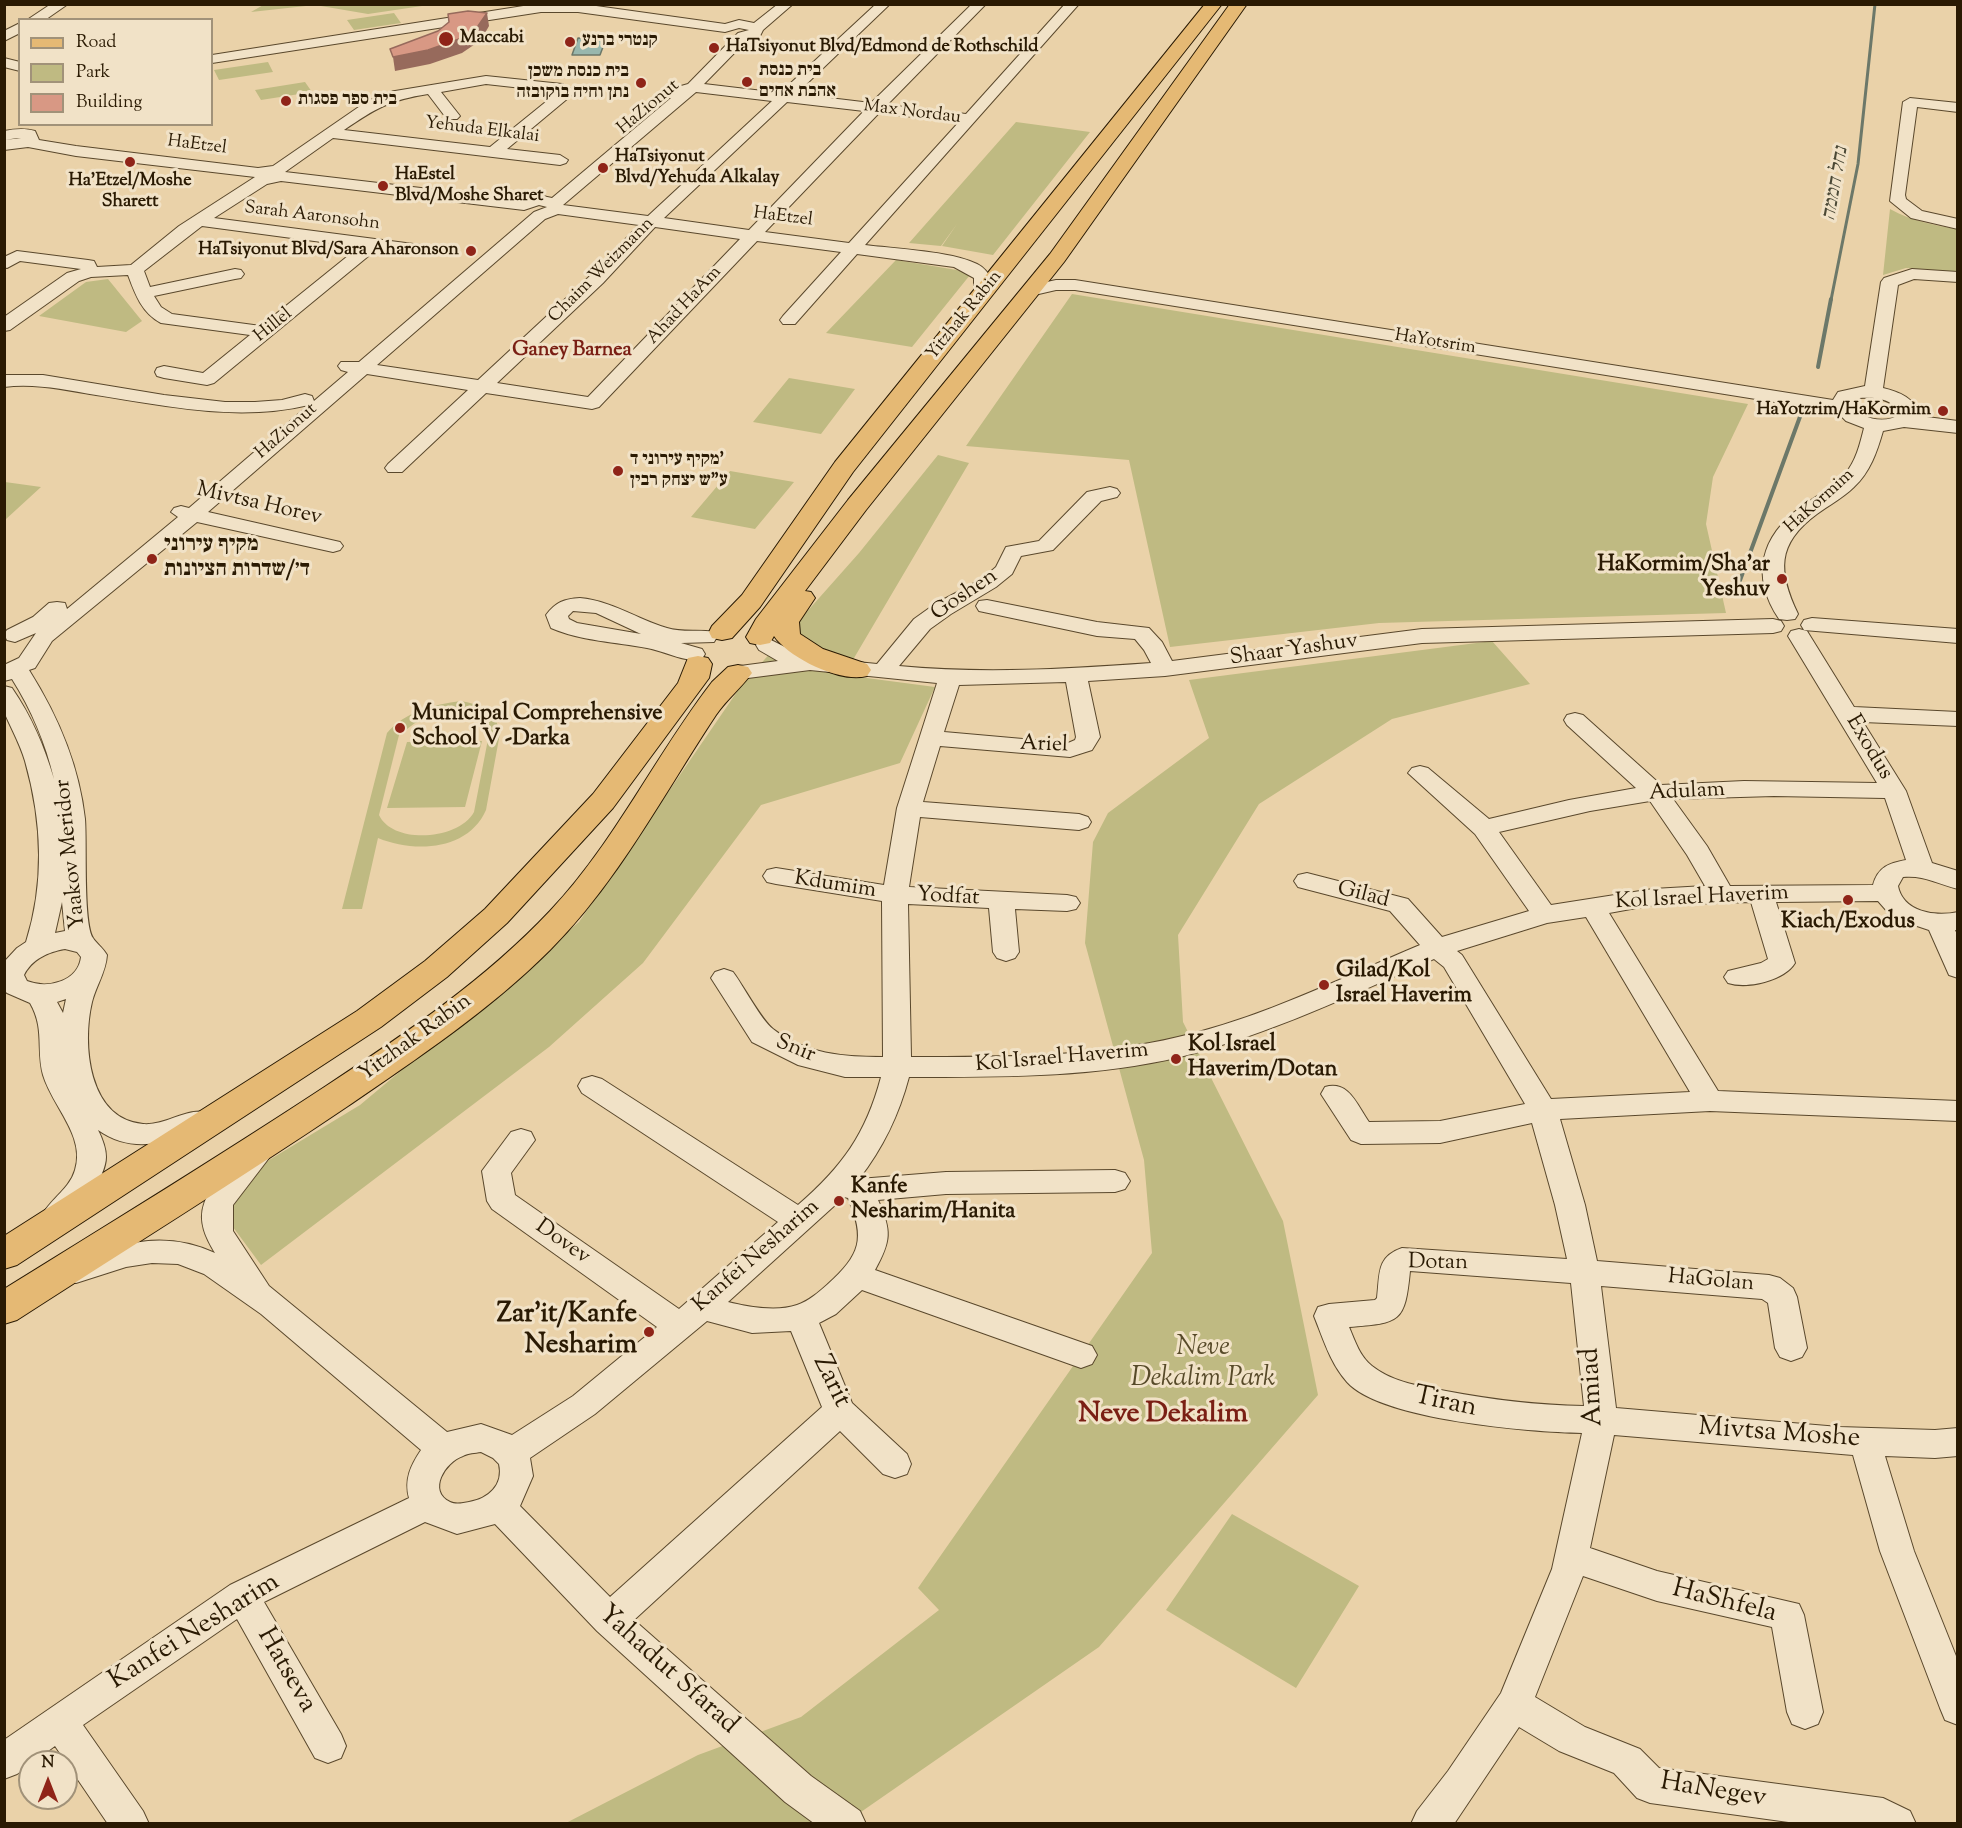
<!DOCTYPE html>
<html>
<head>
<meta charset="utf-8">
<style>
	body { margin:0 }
	#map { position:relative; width:1962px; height:1828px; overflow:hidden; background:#ead2a9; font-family:"Sorts Mill Goudy",serif }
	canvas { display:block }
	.frame { position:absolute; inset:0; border:6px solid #2a1a03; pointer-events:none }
	.legend { position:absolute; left:18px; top:18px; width:195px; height:108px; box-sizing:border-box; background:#f1e2c7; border:2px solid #a19279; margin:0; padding:8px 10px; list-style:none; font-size:18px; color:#2a1a03 }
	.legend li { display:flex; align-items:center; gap:12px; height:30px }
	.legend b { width:30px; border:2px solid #a19279 }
	.north { position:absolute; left:18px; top:1750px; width:60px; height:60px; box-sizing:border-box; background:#f1e2c7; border:2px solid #a19279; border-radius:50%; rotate:0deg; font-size:16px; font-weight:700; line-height:24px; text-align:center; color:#2a1a03 }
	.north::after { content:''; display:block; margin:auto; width:21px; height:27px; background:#8f2418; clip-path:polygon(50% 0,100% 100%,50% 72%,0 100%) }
</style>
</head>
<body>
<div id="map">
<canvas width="1962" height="1828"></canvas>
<div class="frame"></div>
<ul class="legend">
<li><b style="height:8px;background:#e5b974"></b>Road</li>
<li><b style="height:16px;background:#bfba82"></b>Park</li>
<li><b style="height:16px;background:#d89884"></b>Building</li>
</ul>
<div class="north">N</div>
</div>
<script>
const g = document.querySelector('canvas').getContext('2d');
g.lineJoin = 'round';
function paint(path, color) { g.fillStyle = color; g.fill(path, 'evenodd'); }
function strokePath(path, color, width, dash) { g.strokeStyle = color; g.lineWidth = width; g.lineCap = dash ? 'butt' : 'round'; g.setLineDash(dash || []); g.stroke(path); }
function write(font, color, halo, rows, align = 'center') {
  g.font = font + ' "Sorts Mill Goudy","Frank Ruhl Libre",serif'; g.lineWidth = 6; g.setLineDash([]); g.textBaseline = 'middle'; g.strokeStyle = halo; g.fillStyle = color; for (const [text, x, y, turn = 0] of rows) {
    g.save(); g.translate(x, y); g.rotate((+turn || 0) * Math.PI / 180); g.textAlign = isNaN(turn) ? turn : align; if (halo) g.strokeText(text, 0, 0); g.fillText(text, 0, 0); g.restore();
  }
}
paint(new Path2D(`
	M265 4H421L422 6 368 14 315 5 251 12Z
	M394 13 401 23 354 30 347 20Z
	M268 62 273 72 219 80 214 70Z
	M305 82 312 92 261 100 255 90Z
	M1016 122 1090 132 993 255 942 246 957 224 941 246 909 243Z
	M1890 209C1912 221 1933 225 1957 229V273L1906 268 1883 275Z
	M896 260 957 270 970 275 912 347 826 333Z
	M108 279 142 321 126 332 39 316 86 282Z
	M1072 294 1748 404 1713 477 1706 524 1726 613 1379 623 1170 647 1129 460 966 446Z
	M789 378 855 389 821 434 753 422Z
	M938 455 969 463 844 675 935 687 900 763 761 805 643 963 549 1047 261 1265 227 1219 251 1171 360 1105 579 922 741 686 859 553Z
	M730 471 794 482 755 529 691 517Z
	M5 482 41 487 5 520 4 482Z
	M1492 641 1530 684 1392 719 1259 804 1178 935 1183 1022 1283 1221 1318 1395 1099 1647 845 1823 564 1824 698 1755 801 1717 939 1610 918 1588 1152 1253 1144 1160 1085 943 1093 842 1108 813 1209 738 1189 680Z
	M461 701C481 705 496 711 500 733L486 810C468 851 414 853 378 838L362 909H342L387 733C406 711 433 705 461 701ZM452 713C468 713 483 718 489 734L474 812C459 840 393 845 379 815L399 735 415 723Z
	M482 741 465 807 387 808 407 742Z
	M1232 1514 1359 1586 1296 1688 1166 1610Z`), '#bfba82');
const water = new Path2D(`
	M578 38 606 39 600 55H572Z`);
paint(water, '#98b7ad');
strokePath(water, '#6c7869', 1.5);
strokePath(new Path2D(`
	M1831 300 1858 164 1875 4`), '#6c7869', 3);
strokePath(new Path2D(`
	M1818 367 1831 299
	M1739 583 1801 414`), '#6c7869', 4);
const minor = new Path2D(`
	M51 4H68L45 20H27Z
	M536 4H582L725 24 739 20 754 23 778 4H793L763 30 760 36 748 39 704 84 780 93 876 4H890L796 94 871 103 972 4H986L887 105 966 114 1065 4H1079L865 245C896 249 951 251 977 264 985 268 989 274 993 281L989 298H977L974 294V278L954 267 857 254 795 324H783L780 320 783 316 841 252 757 241 599 407 592 409 486 393 402 472H388L385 468 388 464 468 390 367 374 208 512 340 542 343 546 340 550 333 552 197 522 52 641 35 668 29 670C58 716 79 765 85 819 87 843 83 923 93 938 96 943 103 948 107 955 106 972 96 986 92 1002 82 1044 88 1119 143 1124 166 1126 188 1106 210 1113L214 1120 210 1127C173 1141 134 1156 98 1130 102 1138 106 1148 106 1157 106 1175 81 1217 65 1224 58 1227 53 1225 47 1223L42 1215C51 1199 70 1188 75 1170 86 1136 52 1106 43 1075 36 1049 45 1029 30 1003L7 993 4 990V962L17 948 26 942C45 882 42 821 25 761 20 744 12 730 5 714 2 706 4 694 4 686L12 688C32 717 44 746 54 779 46 744 31 709 12 679L4 681V665L19 658 36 633 15 642 7 640 4 634 7 630 33 617 49 603 57 602 65 603 67 609 178 517 171 512 174 508 181 506 189 508 309 405C238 422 167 406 96 395 65 390 35 383 4 387V375H43L164 395 225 402H255L282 400 305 394 312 396 314 401 348 372 341 370 338 366 341 362H359L534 212 547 207 539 205 524 210 281 181 267 184 214 218 421 245 429 250 421 255 377 249 214 383 207 385 164 378 157 376 155 372 157 368 164 366 203 373 250 335 161 323C142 313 135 294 128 275L91 277 79 281 10 330 4 331V317L67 273 81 269 20 261 7 268 4 267V257L17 251 88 260 94 261 97 267 131 265 179 226 255 177 76 156 28 147 4 150V131C15 129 24 128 35 131L39 140 76 146 258 168 273 166 366 102 389 92 486 76 562 84 575 91 573 94 507 149 560 155 568 160 566 163 560 165 333 138 285 172 523 200 538 195 552 198 671 98H660L658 95 660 92 688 84 738 33 749 30 739 28 725 32 578 12H541L212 63V55ZM486 84 558 92 490 147 344 130C376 108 390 100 428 94L447 119H457L460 116 441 92ZM696 92 772 101 648 216 563 205ZM787 102 864 111 749 230 664 218ZM879 113 959 122 849 243 765 232ZM17 138H21L5 140ZM558 214 639 225 591 275 478 380 377 365 545 219ZM202 226 359 247 261 326 172 314 161 307 154 296 235 279 241 278 244 274 241 270 235 269 150 287 144 271ZM655 227 740 239 588 397 497 383 603 283ZM62 902 65 931 55 933ZM65 949 77 952 81 957C78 982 47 989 27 981L24 975C32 959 48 952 65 949ZM66 999 63 1013 57 1002Z
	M20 23V33L4 41V31Z
	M4 58 20 62V71L4 67Z
	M1910 98 1958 103V112L1917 107 1905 195 1906 199 1922 211 1958 219V229L1911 218 1890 201 1903 102Z
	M1912 269 1958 272V282L1914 279 1898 285 1883 388C1899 392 1916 398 1919 416L1958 421V433L1904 427 1883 431C1877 452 1870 472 1854 487 1843 498 1829 505 1817 514 1776 544 1778 572 1798 614L1795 619 1787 620 1779 619C1750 576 1761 536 1801 507 1816 496 1832 488 1845 474 1856 461 1860 444 1864 428L1846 421 1837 412 1075 290H1056L1030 296 1024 295 1021 291 1024 287 1056 280H1075L1833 400 1838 392 1865 386 1881 282 1884 278ZM1859 398C1874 397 1893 398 1900 414 1885 425 1859 419 1850 403Z
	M1110 487 1117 489 1120 493 1117 497 1101 501 1053 550 1021 556 1012 574 996 587 951 614 930 629 899 666C983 674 1066 669 1151 663L1144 650 1135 639 1097 636 979 611 976 606 979 601 987 600 1097 622 1149 628 1162 642 1172 661 1422 629 1773 619 1781 621 1784 626 1781 631 1773 633 1422 643 1165 676 1088 681 1100 737 1092 750 1070 757 940 746 923 802 1079 814 1088 817 1091 822 1088 827 1079 830 920 817 909 887 1067 895 1076 897 1080 903 1076 909 1067 911 1015 909 1019 952 1015 958 1006 961 997 958 993 952 989 908 908 904 911 1057C999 1057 1091 1058 1178 1037 1262 1018 1341 978 1420 945L1390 911 1298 887 1294 881 1298 875 1307 873 1408 899 1442 937 1529 911 1475 834 1408 773 1412 768 1420 766 1428 768 1489 819 1569 800 1636 788 1567 725 1564 720 1567 715 1575 713 1583 715 1661 785 1744 781 1877 783 1788 636 1791 631 1799 629 1807 631 1854 707 1958 712V726L1863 722 1906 791 1932 863 1958 871V889C1938 884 1924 875 1903 877L1898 886C1903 912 1935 917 1958 912V930H1955L1958 937V978L1949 975 1929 930 1893 918 1878 901 1776 902 1795 963C1784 981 1747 989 1728 983L1724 977 1728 971 1761 963 1768 959 1751 902 1653 905 1609 913 1718 1091 1958 1101V1121L1710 1111 1560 1119 1585 1205 1597 1261 1769 1275 1780 1278 1793 1288 1797 1297 1807 1348 1802 1357 1791 1361 1780 1357 1775 1348 1768 1303 1762 1299 1601 1286 1616 1408 1839 1427 1935 1430 1958 1428V1456L1935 1458 1885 1456 1914 1551 1958 1661V1725L1945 1720 1940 1708 1880 1551 1853 1455 1614 1435 1590 1548 1657 1571 1799 1604 1804 1615 1823 1712 1818 1724 1805 1729 1792 1724 1787 1712 1772 1627 1657 1601 1583 1576 1535 1697 1585 1727 1640 1749 1659 1768 1883 1798 1910 1811 1916 1824H1803L1650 1803 1637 1798 1614 1773 1559 1751 1519 1727 1454 1824H1411L1417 1811 1448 1771 1501 1693 1552 1569 1582 1433C1530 1432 1381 1420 1347 1382 1330 1363 1323 1338 1314 1316L1318 1307 1329 1304 1375 1300 1377 1298C1380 1274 1376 1257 1402 1248L1567 1259 1555 1205 1532 1123 1440 1143 1361 1144 1351 1140 1321 1094 1325 1087C1349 1080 1357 1105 1369 1122L1440 1121 1525 1104 1444 967 1434 959C1351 995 1268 1035 1180 1057 1092 1078 998 1077 909 1077 899 1115 883 1148 859 1179L946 1172 1115 1170 1125 1173 1130 1181 1125 1189 1115 1192 946 1194 878 1200C892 1231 891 1241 875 1270L1092 1346 1097 1355 1092 1364 1081 1368 862 1290 836 1314 819 1323 852 1403 907 1454 911 1464 907 1474 895 1478 883 1474 840 1431 634 1620 811 1776 860 1811 866 1824H815L785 1802 597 1631 495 1524 457 1534 425 1522 264 1602 341 1734 346 1746 341 1758 328 1763 315 1758 237 1619 83 1725 143 1811 149 1824H108L55 1746 33 1762H30V1765L17 1774 4 1779V1740L230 1585 409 1498C404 1479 411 1465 421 1450L261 1314 204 1274 178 1264 152 1263 126 1267 76 1283 65 1279 61 1271 65 1263C118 1245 161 1228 215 1253 206 1238 198 1222 204 1204 208 1190 234 1156 247 1150 254 1147 258 1148 265 1150L269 1158 233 1205V1231L269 1286 447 1432 481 1424 512 1435 573 1396 657 1327 492 1209 487 1201 482 1171 511 1132 521 1129 531 1132 535 1140 511 1173 515 1195 679 1309 778 1222 582 1093 578 1086 582 1079 592 1076 602 1079 798 1205C842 1167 866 1134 881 1077H845L798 1065 752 1042 711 978 715 972 724 969 733 972C743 985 761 1020 773 1029 804 1054 845 1057 883 1057L882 901 776 884 767 882 763 876 767 870 776 868 884 885 897 808 937 683 810 670 748 678 740 676 737 671 740 666 778 661 759 650 756 645 759 640 767 638 793 651 818 658 877 664 914 619 935 604 982 579 996 567 1006 547 1039 541 1087 492ZM1066 682 1076 737 1075 740 1068 743 944 732 959 685ZM1774 796 1885 798 1906 860C1889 863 1878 867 1873 885L1730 886 1707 846 1673 799ZM1650 801 1687 855 1705 886 1653 889 1551 905 1499 832 1590 811ZM1586 917 1690 1092 1551 1099 1462 955 1457 951 1547 923ZM844 1197 848 1198C866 1239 860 1255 828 1284 819 1292 809 1301 797 1305 777 1312 748 1307 728 1302ZM1410 1271 1571 1283 1584 1406C1534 1405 1494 1400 1446 1391 1420 1386 1394 1383 1372 1366 1360 1357 1355 1341 1349 1327 1400 1323 1405 1323 1410 1271ZM707 1321 752 1333 791 1331 822 1407 610 1597 520 1506 533 1476 530 1458 595 1414ZM481 1452 493 1458 499 1464C504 1485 488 1499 469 1502 463 1503 456 1505 450 1502 427 1491 445 1462 463 1456 468 1453 475 1453 481 1452Z
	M580 598C612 601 637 619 667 628 683 633 699 629 714 632L717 637 714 642 681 643 702 649 705 654 702 659C684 663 665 651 647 648 616 642 581 641 551 628L546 615C556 602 564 599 580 598ZM573 611 596 613 641 634 577 623 569 619 568 616Z
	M1812 618 1958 629V643L1804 630 1801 625 1804 620Z`);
const major = new Path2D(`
	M1205 4H1222L853 472 760 607 732 638 722 640 712 638 709 632 712 626 742 595 835 462Z
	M1230 4H1247L1064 262 866 510 805 591 811 592 815 598 799 622 800 634 823 649 867 664 871 670 867 676C840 683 789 658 774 636L770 643 760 645 750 643 746 637 756 619 848 500 1050 254Z
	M698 656 708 658 712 664 709 678 613 808 507 923 447 977 381 1027 17 1265 4 1269V1236L357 1011 425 961 485 909 593 794 678 683 688 658Z
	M738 665 748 667 752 673C741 688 727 699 716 715 663 795 618 882 550 950 490 1010 418 1058 348 1106 240 1179 128 1248 17 1320L4 1324V1289C112 1222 220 1156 326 1086 405 1034 485 980 550 911 615 842 655 756 712 682L728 667Z`);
strokePath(minor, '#5a482c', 2);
strokePath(major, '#2a1a03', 2);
paint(minor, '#f1e2c7');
paint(major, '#e5b974');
paint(new Path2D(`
	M487 13 489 26 481 40 462 53 430 64 395 71 393 57Z`), '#976a5c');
const building = new Path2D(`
	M468 11 487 13 478 26 459 39 428 50 393 57 390 49 438 31 449 22 448 14Z`);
paint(building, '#d89884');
strokePath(building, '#976a5c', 1.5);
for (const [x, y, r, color] of [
	[446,39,8,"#8f2418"],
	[570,42,6,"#8f2418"],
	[714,48,6,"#8f2418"],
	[747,82,6,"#8f2418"],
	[641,83,6,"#8f2418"],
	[286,101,6,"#8f2418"],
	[130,162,6,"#8f2418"],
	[603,168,6,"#8f2418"],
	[383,186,6,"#8f2418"],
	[471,251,6,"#8f2418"],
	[1943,411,6,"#8f2418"],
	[618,471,6,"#8f2418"],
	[152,559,6,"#8f2418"],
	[1782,579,6,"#8f2418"],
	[400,728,6,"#8f2418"],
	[1848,900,6,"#8f2418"],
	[1324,985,6,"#8f2418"],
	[1176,1059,6,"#8f2418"],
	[839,1201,6,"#8f2418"],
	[649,1332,6,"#8f2418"]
]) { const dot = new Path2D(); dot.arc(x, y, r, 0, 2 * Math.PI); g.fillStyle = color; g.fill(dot); strokePath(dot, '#f1e2c7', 2); }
write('bold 18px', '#2a1a03', '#f1e2c7', [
	["Maccabi",460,39],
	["קנטרי ברנע",582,42],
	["HaTsiyonut Blvd/Edmond de Rothschild",726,48],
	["בית כנסת",759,72],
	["אהבת אחים",759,93],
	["בית כנסת משכן",629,73,"right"],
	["נתן וחיה בוקובזה",629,94,"right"],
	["בית ספר פסגות",298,101],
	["HaTsiyonut",615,158],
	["Blvd/Yehuda Alkalay",615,179],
	["HaEstel",395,176],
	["Blvd/Moshe Sharet",395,197],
	["Ha'Etzel/Moshe",130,182,"center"],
	["Sharett",130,203,"center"],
	["HaTsiyonut Blvd/Sara Aharonson",459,251,"right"],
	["HaYotzrim/HaKormim",1931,411,"right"],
	["מקיף עירוני ד'",630,461],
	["ע\"ש יצחק רבין",630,482]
], 'left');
write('18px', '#2a1a03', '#f1e2c7', [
	["HaZionut",649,108,-40],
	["Max Nordau",912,113,7],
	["Yehuda Elkalai",482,131,7],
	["HaEtzel",197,146,7],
	["Sarah Aaronsohn",312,217,7],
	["HaEtzel",783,218,7],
	["Chaim Weizmann",602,271,-45],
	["Ahad HaAm",685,306,-47],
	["Yitzhak Rabin",965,316,-51],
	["Hillel",274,326,-39],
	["HaYotsrim",1435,343,9],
	["HaZionut",287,432,-41],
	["HaKormim",1820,502,-42]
]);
write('italic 20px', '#4b4936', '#f1e2c7', [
	["נחל חממה",1837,184,-80]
]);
write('bold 20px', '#7a1f14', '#f1e2c7', [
	["Ganey Barnea",572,352]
]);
write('22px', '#2a1a03', '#f1e2c7', [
	["Mivtsa Horev",259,505,13],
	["Goshen",965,596,-34],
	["Shaar Yashuv",1294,651,-8],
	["Ariel",1044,746,2],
	["Exodus",1868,748,59],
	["Adulam",1687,793,-3],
	["Yaakov Meridor",72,854,-96],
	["Kdumim",835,886,9],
	["Gilad",1363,896,14],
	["Yodfat",948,898,3],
	["Kol Israel Haverim",1702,899,-3],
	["Yitzhak Rabin",416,1039,-36],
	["Snir",795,1050,22],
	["Kol Israel Haverim",1062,1059,-5],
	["Dovev",562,1243,35],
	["Kanfei Nesharim",757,1257,-41],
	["Dotan",1438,1264,1],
	["HaGolan",1711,1282,5]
]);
write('bold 22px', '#2a1a03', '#f1e2c7', [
	["מקיף עירוני",164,546],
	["ד׳/שדרות הציונות",164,571],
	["HaKormim/Sha'ar",1770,566,"right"],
	["Yeshuv",1770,591,"right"],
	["Municipal Comprehensive",412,715],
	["School V -Darka",412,740],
	["Kiach/Exodus",1848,923,"center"],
	["Gilad/Kol",1336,972],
	["Israel Haverim",1336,997],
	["Kol Israel",1188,1046],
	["Haverim/Dotan",1188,1071],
	["Kanfe",851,1188],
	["Nesharim/Hanita",851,1213]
], 'left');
write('bold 27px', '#2a1a03', '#f1e2c7', [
	["Zar'it/Kanfe",637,1316],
	["Nesharim",637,1347]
], 'right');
write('italic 27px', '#574a29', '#f1e2c7', [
	["Neve",1203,1349],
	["Dekalim Park",1203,1380]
]);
write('27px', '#2a1a03', '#f1e2c7', [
	["Zarit",830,1382,64],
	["Amiad",1594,1387,-93],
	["Tiran",1445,1404,12],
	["Mivtsa Moshe",1779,1435,4],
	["HaShfela",1724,1603,14],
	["Kanfei Nesharim",195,1633,-32],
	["Hatseva",285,1671,60],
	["Yahadut Sfarad",667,1671,42],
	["HaNegev",1713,1792,9]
]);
write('bold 28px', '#7a1f14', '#f1e2c7', [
	["Neve Dekalim",1163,1416]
]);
</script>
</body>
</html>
